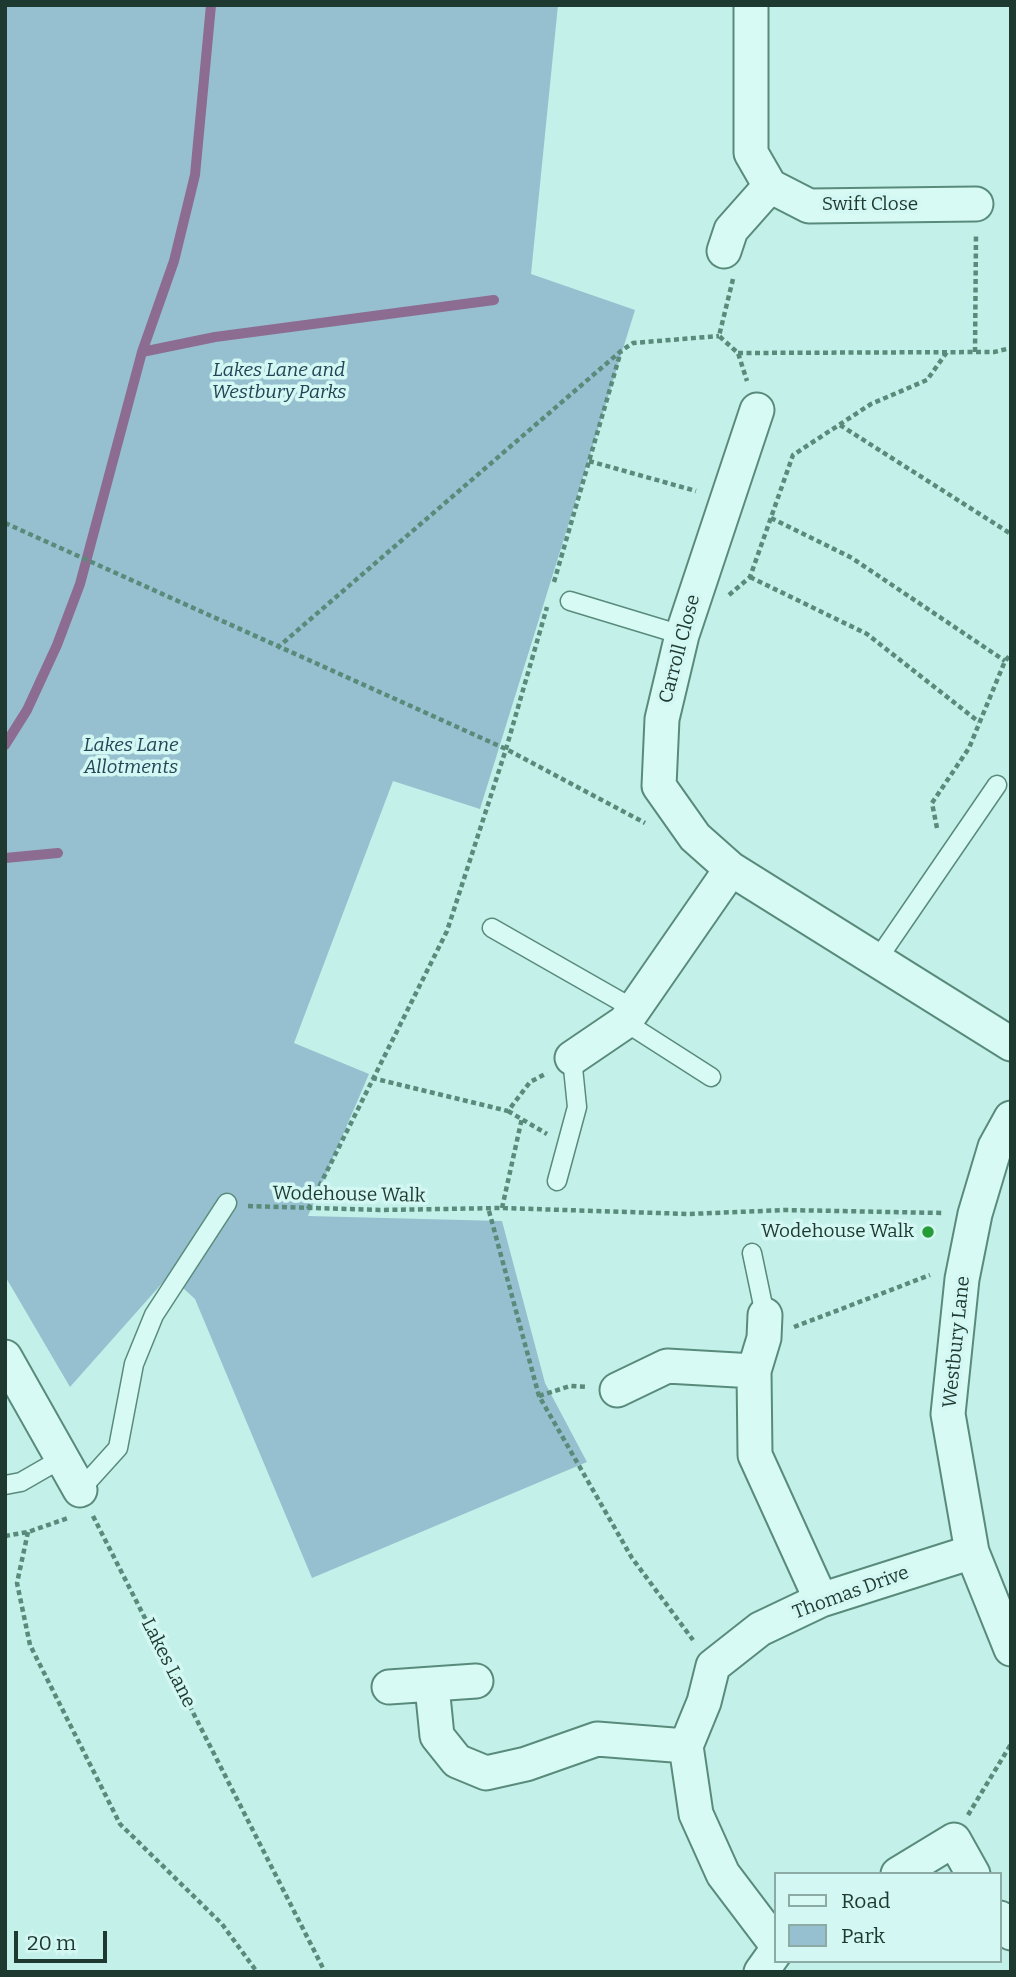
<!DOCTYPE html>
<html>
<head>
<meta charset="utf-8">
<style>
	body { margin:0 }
	#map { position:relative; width:1016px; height:1977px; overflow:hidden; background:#c3f0e9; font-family:Bitter,serif }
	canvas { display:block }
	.frame { position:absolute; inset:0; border:7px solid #1e3a30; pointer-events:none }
	.legend { position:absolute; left:774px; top:1872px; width:228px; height:91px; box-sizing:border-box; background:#d3f7f2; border:2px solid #8baba4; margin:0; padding:9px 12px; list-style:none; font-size:21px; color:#1e3a30 }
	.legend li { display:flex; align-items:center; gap:14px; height:35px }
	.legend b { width:35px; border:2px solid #8baba4 }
	.scale { position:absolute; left:14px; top:1931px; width:93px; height:32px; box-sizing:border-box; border:4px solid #1e3a30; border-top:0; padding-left:9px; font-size:21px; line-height:24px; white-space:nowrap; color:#1e3a30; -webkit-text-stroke:5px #d3f7f2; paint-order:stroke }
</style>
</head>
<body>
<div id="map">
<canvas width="1016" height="1977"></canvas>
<div class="frame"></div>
<ul class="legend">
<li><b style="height:9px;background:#d7faf5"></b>Road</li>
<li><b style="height:19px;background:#96c0cf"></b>Park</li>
</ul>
<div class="scale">20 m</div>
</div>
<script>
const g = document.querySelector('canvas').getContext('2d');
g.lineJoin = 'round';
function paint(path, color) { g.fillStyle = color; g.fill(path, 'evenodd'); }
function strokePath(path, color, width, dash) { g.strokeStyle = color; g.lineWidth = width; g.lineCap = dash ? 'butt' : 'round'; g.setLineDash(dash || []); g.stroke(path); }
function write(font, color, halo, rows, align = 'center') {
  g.font = font + ' Bitter,serif'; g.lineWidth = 7; g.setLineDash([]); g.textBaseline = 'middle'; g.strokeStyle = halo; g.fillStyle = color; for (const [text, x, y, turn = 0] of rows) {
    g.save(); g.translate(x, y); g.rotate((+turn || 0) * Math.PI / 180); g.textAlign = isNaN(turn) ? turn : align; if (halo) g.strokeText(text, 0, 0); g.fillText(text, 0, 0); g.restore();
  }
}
paint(new Path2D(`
	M5 5H558L531 274 635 310 480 809 393 781 294 1043 369 1074 308 1216 502 1221 545 1383 587 1462 312 1578 195 1299 183 1288 181 1262 70 1387 5 1276Z`), '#96c0cf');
strokePath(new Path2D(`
	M142 352 215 337 494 300
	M5 745 27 710 57 645 80 584 142 352 174 261 195 175 211 5
	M5 858 58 853`), '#8d6c91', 10);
const service = new Path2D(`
	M570 601 682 635
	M492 928 634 1009
	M877 960 997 785
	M625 1022 711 1077
	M557 1181 577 1107 572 1058
	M752 1253 765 1315
	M5 1485 21 1482 61 1459
	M80 1490 118 1448 134 1364 154 1315 227 1203`);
const minor = new Path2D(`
	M751 5V153L770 186 809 206 976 204
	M724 251 731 230 770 186
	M757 410 682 635 662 719 659 786 695 837 731 869 1011 1044
	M572 1058 625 1022 731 869
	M1011 1118 995 1147 975 1214 962 1279 948 1414 972 1552 1011 1649
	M765 1315 764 1338 754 1371 755 1455 821 1600
	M5 1357 80 1490
	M617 1390 667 1366 754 1371
	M432 1686 437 1736 457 1761 486 1773 526 1764 597 1739 686 1746
	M389 1687 476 1681
	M898 1874 954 1840 973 1874
	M1000 1918 1011 1933
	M776 1944 723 1874 696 1814 686 1746 704 1702 713 1666 760 1629 821 1600 972 1552
	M761 1972 776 1951`);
strokePath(service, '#598b7b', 21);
strokePath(minor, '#598b7b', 37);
strokePath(new Path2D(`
	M733 279 719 336 738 353 747 381
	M975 352 976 234
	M738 353 994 352 1011 348
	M840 425 1011 534
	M589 461 696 491
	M771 518 852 558 1005 661
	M5 523 506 749 645 823
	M750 577 867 634 979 722
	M554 582 621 351
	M729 595 750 577 793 455 871 404 927 380 947 352
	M277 648 621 351 633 343 719 336
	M937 828 932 803 969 748 1005 661 1011 654
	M372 1078 508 1111 530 1082 547 1073
	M508 1111 547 1134
	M248 1206 380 1210 502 1208 689 1214 785 1210 943 1213
	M502 1208 522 1118
	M308 1209 447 931 506 749 547 607
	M489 1211 539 1396 632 1558 693 1640
	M794 1327 930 1275
	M539 1396 570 1386 588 1387
	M93 1516 325 1972
	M28 1532 17 1583 30 1645 120 1824 222 1924 257 1972
	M5 1536 28 1532 68 1518
	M968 1815 1011 1744`), '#598b7b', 4.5, [5, 3.5]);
strokePath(service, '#d7faf5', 18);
strokePath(minor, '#d7faf5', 33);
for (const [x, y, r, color] of [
	[928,1232,7,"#269c37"]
]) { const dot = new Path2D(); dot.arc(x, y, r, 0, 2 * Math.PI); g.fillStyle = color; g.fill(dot); strokePath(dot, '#d3f7f2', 2.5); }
write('19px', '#1e3a30', '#d3f7f2', [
	["Swift Close",870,205],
	["Carroll Close",680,649,-75],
	["Wodehouse Walk",349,1195,1],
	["Westbury Lane",957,1342,-84],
	["Thomas Drive",851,1593,-20],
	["Lakes Lane",168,1663,63]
]);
write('italic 19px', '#234357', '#d3f7f2', [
	["Lakes Lane and",279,371],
	["Westbury Parks",279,393],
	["Lakes Lane",131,746],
	["Allotments",131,768]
]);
write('19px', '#1e3a30', '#d3f7f2', [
	["Wodehouse Walk",914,1232]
], 'right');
</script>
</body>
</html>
